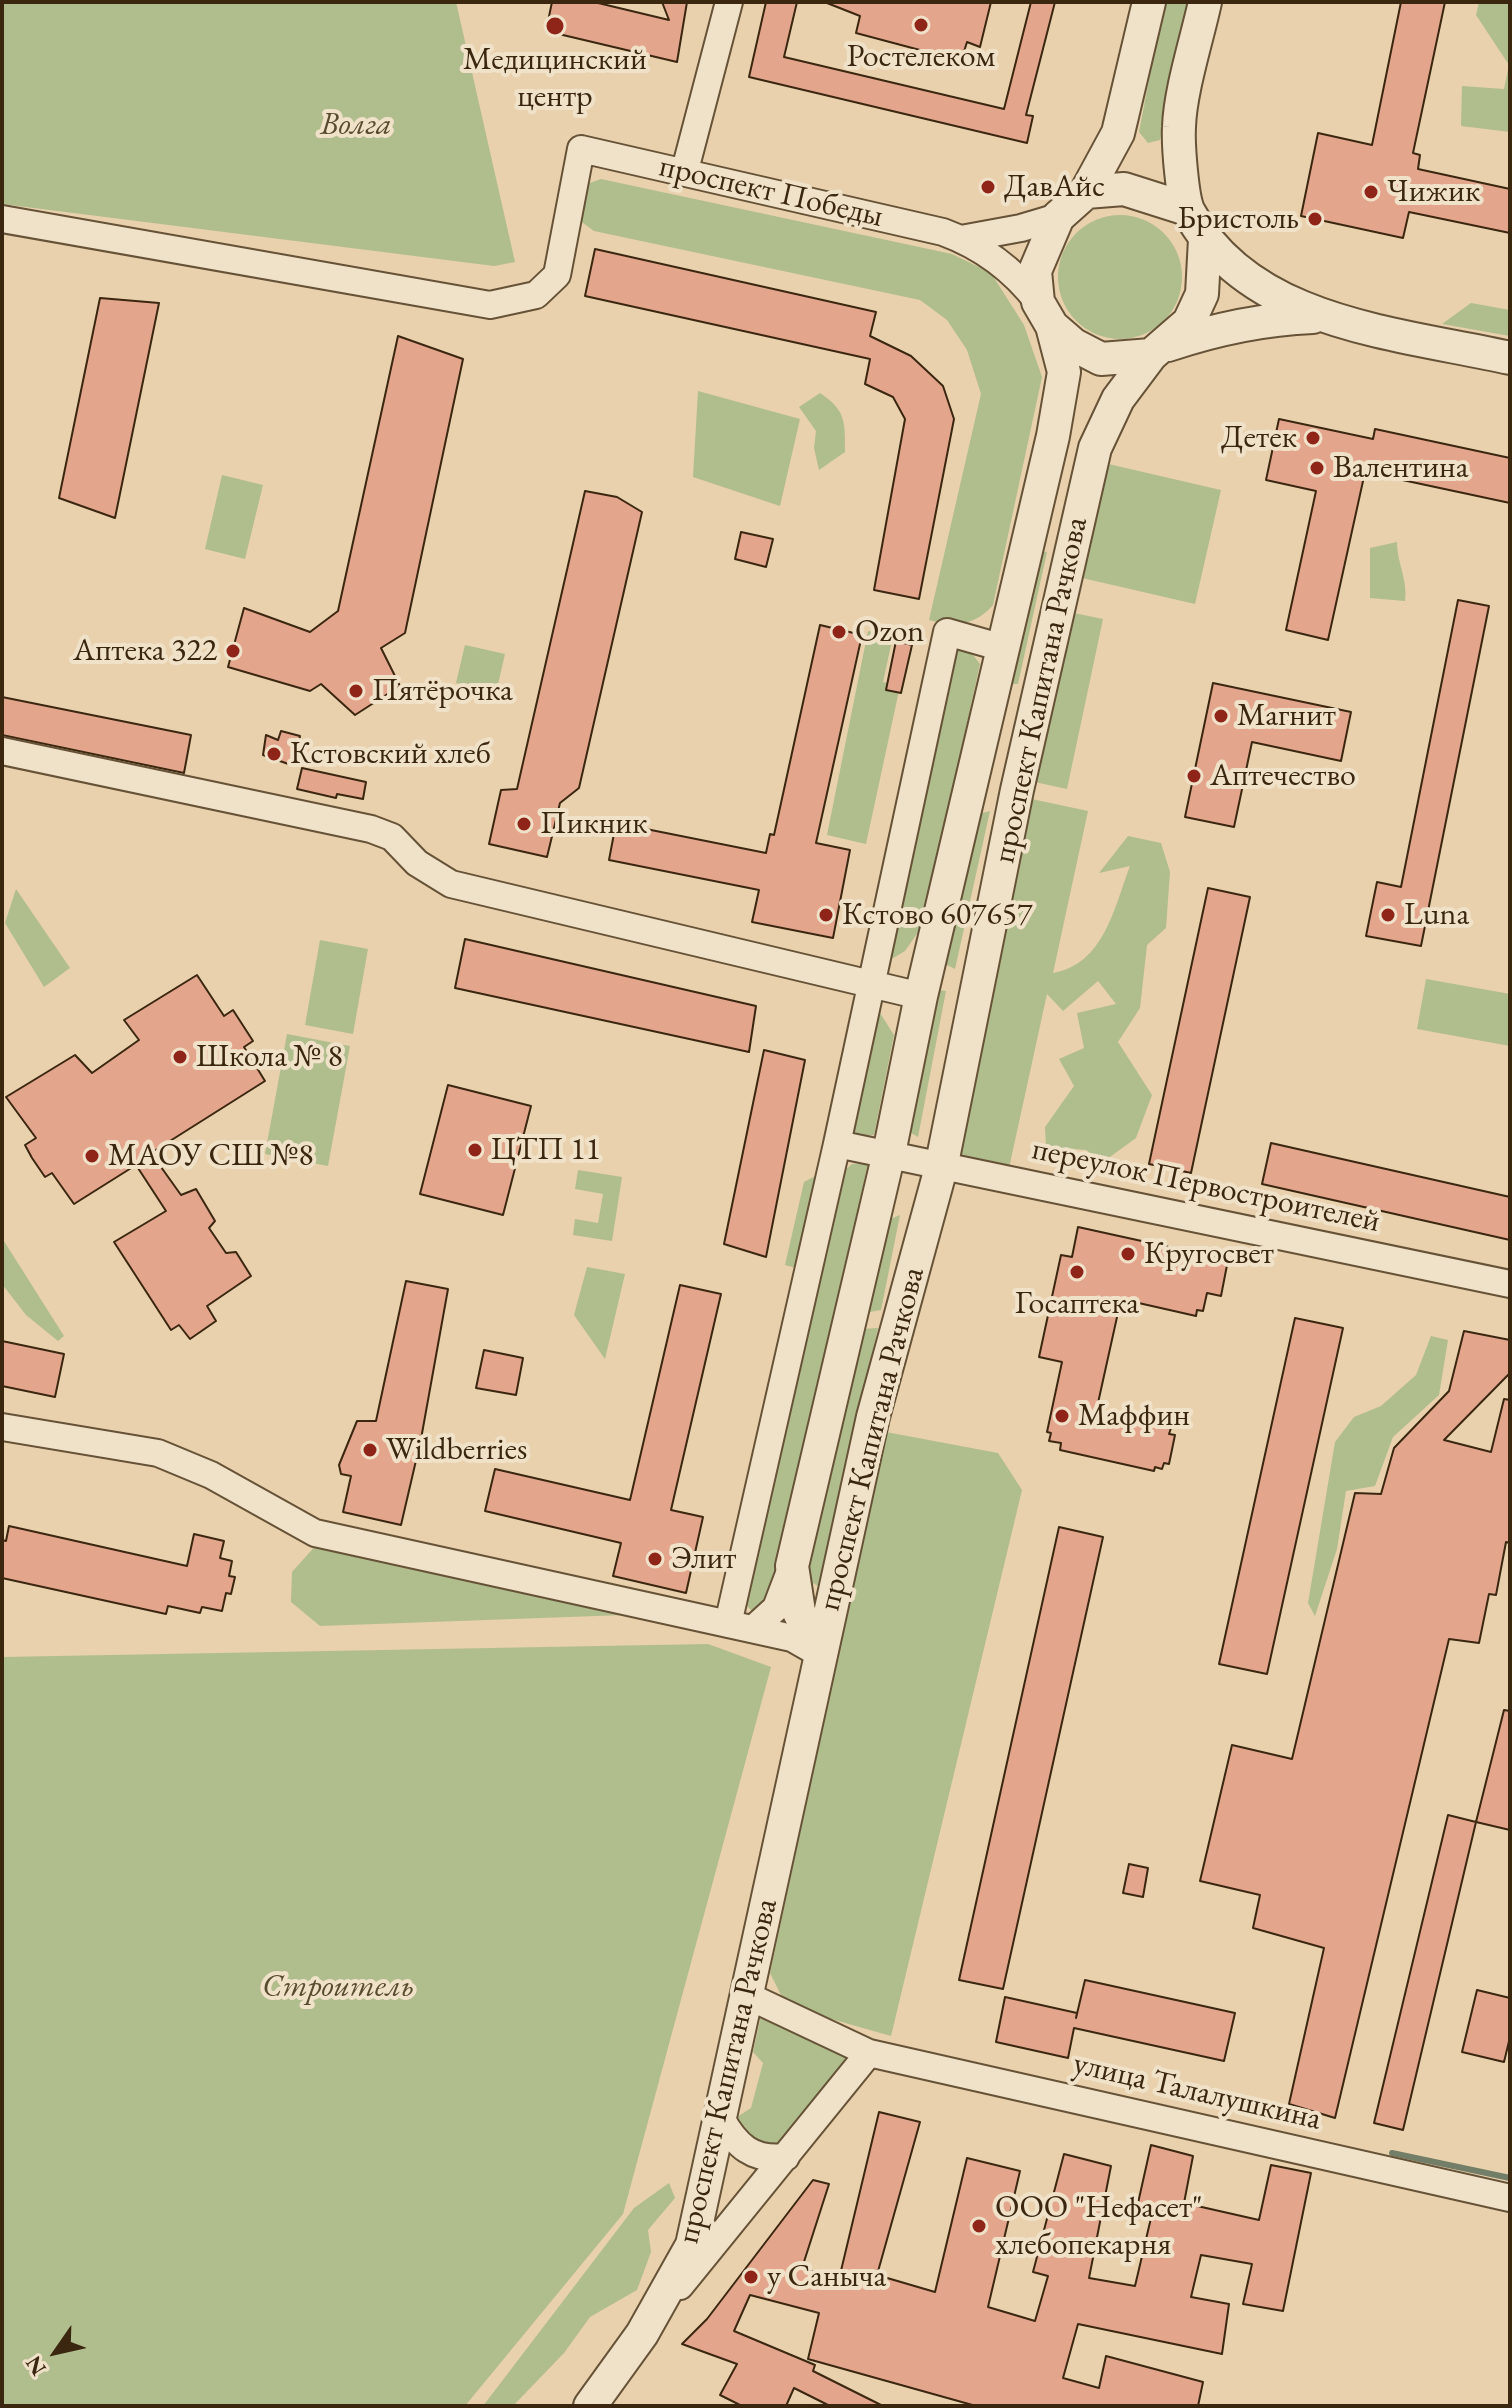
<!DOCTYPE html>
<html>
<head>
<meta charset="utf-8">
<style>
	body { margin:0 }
	#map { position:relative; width:1512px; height:2408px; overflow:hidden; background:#e8d1ac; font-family:"EB Garamond",serif }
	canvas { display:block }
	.frame { position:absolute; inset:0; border:4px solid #3b270f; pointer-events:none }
	.north { position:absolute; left:16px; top:2312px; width:80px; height:80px; -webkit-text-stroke:6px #f0e1c9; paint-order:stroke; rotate:236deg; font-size:22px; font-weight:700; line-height:32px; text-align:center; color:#3b270f }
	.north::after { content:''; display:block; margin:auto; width:28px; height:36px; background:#3b270f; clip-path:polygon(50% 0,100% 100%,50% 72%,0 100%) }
</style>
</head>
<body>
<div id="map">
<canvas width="1512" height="2408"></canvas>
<div class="frame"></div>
<div class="north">N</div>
</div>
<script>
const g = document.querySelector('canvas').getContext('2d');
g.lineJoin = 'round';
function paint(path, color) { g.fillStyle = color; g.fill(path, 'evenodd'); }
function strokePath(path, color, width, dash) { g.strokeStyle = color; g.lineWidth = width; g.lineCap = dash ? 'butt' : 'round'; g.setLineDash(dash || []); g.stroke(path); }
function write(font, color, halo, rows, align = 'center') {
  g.font = font + ' "EB Garamond",serif'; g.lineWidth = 8; g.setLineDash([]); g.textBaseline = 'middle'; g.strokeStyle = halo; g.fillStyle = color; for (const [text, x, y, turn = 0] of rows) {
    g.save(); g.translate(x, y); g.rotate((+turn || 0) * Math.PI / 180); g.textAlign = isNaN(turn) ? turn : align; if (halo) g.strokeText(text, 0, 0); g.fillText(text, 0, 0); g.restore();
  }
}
paint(new Path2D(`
	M2 2H456L515 262 494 266 2 204Z
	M1164 2H1190L1160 140 1148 143 1139 132Z
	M1479 2H1510V132L1461 126 1462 86 1504 89 1509 65 1476 15Z
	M601 179 952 254 991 273 1024 325 1042 377 993 605C975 626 954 627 929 620L981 394 967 350 947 320 920 300 594 231 579 220 587 184Z
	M1058 277a62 62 0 1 1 124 0a62 62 0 1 1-124 0Z
	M1471 303 1510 310V336L1442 324Z
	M698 391 800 419 780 506 693 477Z
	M820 393C846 410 845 422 845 452L819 470 814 448 816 431 799 407Z
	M1104 463 1221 490 1195 604 1078 577Z
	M222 475 263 485 245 559 205 549Z
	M1397 542C1397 563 1408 580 1405 601L1370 598V548Z
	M1035 551 1047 552 1018 684H1006Z
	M1069 612 1103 619 1067 789 1030 781Z
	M868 631 893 636 883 682 900 686 866 844 827 835Z
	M952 644 967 647 980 664 923 925 905 951 883 964Z
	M465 645 505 654 496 693 456 683Z
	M1027 798 1088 811 1053 973C1104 964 1114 908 1130 866L1099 873 1128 836 1161 843 1170 872 1166 928 1147 945 1140 1008 1118 1042 1152 1095 1136 1138 1103 1162 1086 1150 1046 1147 1045 1127 1074 1086 1059 1059 1084 1048 1077 1013 1116 1004 1098 981 1063 1011 1047 994 1009 1168 950 1154Z
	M990 811 955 969 941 962 978 814Z
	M16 889 70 968 44 987 5 923Z
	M320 940 368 949 353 1034 305 1025Z
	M1426 979 1510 994V1046L1417 1029Z
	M935 990 946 991 918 1137 904 1129Z
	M873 1002 894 1035 874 1135 857 1137 847 1125Z
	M287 1034 350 1046 328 1166 265 1154Z
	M868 1163 776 1592 754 1613 746 1605 744 1589 836 1178 852 1164Z
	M578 1170 622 1177 612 1241 573 1235 575 1219 598 1223 603 1194 575 1189Z
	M821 1173 796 1268 785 1265 804 1182Z
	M900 1215 881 1310 864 1313 878 1224Z
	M2 1238 64 1336 58 1341 26 1315 2 1284Z
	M587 1267 625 1274 605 1359 574 1315Z
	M878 1328 818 1586 804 1578 862 1329Z
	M1431 1336 1448 1340 1439 1395 1393 1437 1375 1486 1346 1491 1337 1549 1315 1616 1308 1603 1335 1442 1354 1417 1381 1406 1416 1375Z
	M886 1432 998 1453 1022 1490 891 2036 796 2009 782 1997 770 1973Z
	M319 1542 624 1615 320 1626 291 1602 292 1572Z
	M708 1644 771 1667 623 2214 465 2406H2V1657Z
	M761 2016 847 2057 771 2156 735 2133 737 2117 751 2108 763 2063 753 2052Z
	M669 2183 675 2198 648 2230 651 2252 637 2290 590 2317 564 2353 513 2406H483L634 2208Z`), '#b0bd8d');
strokePath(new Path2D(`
	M1392 2153 1510 2178`), '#737e68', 6);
const building = new Path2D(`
	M552 2H594L669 20 662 2H687L677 62 546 31Z
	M766 2H797L784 57 1004 109 1031 2H1055L1026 115 1033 116 1027 143 749 77Z
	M991 2 980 47 967 42 961 61 856 33 860 16 827 3Z
	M1401 2H1445L1413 153 1420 155 1418 169 1510 189V233L1409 212 1403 238 1301 216 1318 133 1372 145Z
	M595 249 876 312 870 336 911 356 943 386 954 419 919 599 874 590 905 419 893 397 865 384 870 359 585 296Z
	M100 298 159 303 115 518 59 498Z
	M398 336 463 359 405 633 381 648 400 686 355 715 321 684 310 691 228 667 244 608 310 632 338 611Z
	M1279 419 1373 439 1375 429 1510 458V503L1365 472 1328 640 1286 630 1316 491 1266 480Z
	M585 491 617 497 642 512 579 788 560 803 547 857 489 844 501 790 517 789Z
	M741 532 773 539 766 567 735 559Z
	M1458 600 1489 606 1421 946 1366 936 1377 882 1401 887Z
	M820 625 862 635 816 843 850 850 833 938 752 922 759 890 609 860 616 823 766 853 770 834 774 835Z
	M896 641 912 645 901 693 886 690Z
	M1213 683 1351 712 1341 761 1252 742 1234 827 1185 817Z
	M2 697 191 735 184 773 2 735Z
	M281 731 300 736 294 766 263 755 266 735 278 740Z
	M302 768 366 782 363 799 337 794 336 798 297 789Z
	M1208 888 1250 897 1191 1173 1149 1164Z
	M465 939 756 1006 749 1052 455 988Z
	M197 975 224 1016 233 1010 253 1041 244 1047 265 1081 151 1153 181 1195 196 1189 215 1221 209 1228 226 1253 236 1252 251 1276 207 1306 216 1321 190 1339 179 1325 171 1330 114 1242 166 1211 136 1165 74 1204 52 1173 45 1177 32 1158 25 1145 36 1138 6 1097 75 1055 92 1073 139 1040 124 1020Z
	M764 1050 805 1060 766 1257 724 1244Z
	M448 1085 531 1106 503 1215 420 1194Z
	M1271 1143 1510 1197V1240L1262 1184Z
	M1078 1227 1228 1260 1221 1296 1207 1293 1203 1311 1197 1310 1196 1316 1121 1299 1096 1412 1171 1428 1169 1434 1175 1435 1169 1464 1164 1463 1162 1469 1155 1467 1154 1471 1060 1450 1061 1443 1049 1441 1051 1433 1047 1432 1062 1362 1039 1357 1061 1255 1072 1257Z
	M406 1281 448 1289 421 1439 401 1525 343 1512 351 1476 341 1474 339 1465 357 1421H376Z
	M680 1285 721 1294 671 1510 703 1517 686 1593 613 1576 621 1543 485 1511 495 1469 630 1500Z
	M1295 1318 1343 1328 1267 1674 1219 1664Z
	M1464 1331 1510 1340V1373L1444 1440 1491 1452 1504 1399 1510 1400V1543L1506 1542 1496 1595 1489 1594 1479 1643 1449 1639 1335 2118 1289 2104 1324 1948 1253 1928 1260 1895 1200 1881 1232 1745 1292 1759 1355 1493 1381 1494 1394 1448 1449 1391Z
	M2 1341 64 1354 55 1397 2 1386Z
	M484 1350 523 1358 516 1395 476 1388Z
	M9 1526 187 1566 194 1534 224 1541 220 1558 232 1561 229 1576 235 1577 231 1594 226 1593 222 1611 202 1607 200 1613 168 1606 166 1614 2 1578V1540L6 1541Z
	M1059 1527 1103 1537 1003 1989 959 1980Z
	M1504 1710 1510 1711V1830L1476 1822Z
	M1448 1815 1476 1822 1403 2130 1374 2123Z
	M1129 1864 1148 1868 1143 1897 1123 1893Z
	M1085 1980 1235 2013 1224 2061 1074 2028 1068 2058 996 2042 1005 1997 1077 2013 1076 2018Z
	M1477 1990 1510 1998V2037L1504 2062 1462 2052Z
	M879 2112 920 2122 877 2275 935 2292 967 2158 1020 2171 988 2307 1035 2321 1048 2276 1033 2272 1064 2154 1111 2166 1089 2278 1135 2286 1151 2218 1136 2212 1151 2145 1193 2156 1184 2203 1259 2220 1271 2165 1311 2173 1283 2311 1243 2304 1252 2264 1201 2255 1191 2297 1229 2304 1222 2354 1078 2324 1063 2378 1099 2388 1106 2356 1203 2382 1198 2406H976L808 2359 819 2313 750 2295 734 2331 815 2365 813 2371 883 2406H830L794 2388 786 2406H742L720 2395 737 2364 682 2344 707 2319 813 2180 829 2184 802 2268 839 2279Z`);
paint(building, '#e3a68d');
strokePath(building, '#3b270f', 2);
const minor = new Path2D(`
	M685 170 729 2
	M2 219 490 305 536 295 557 275 581 149 943 232C981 246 1013 269 1038 302
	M961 239 1021 228 1058 217
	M2 751 371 829 392 837 417 863 451 884 921 996
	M837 1144 947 632 1003 648
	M2 1427 158 1453 211 1475 315 1533 792 1638 820 1654
	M728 1624 837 1144 1510 1284
	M753 1629 776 1608 792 1566
	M748 1996 869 2053 1510 2198
	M721 2118C736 2146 753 2161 786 2157
	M680 2286 869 2053`);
const tertiary = new Path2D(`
	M1149 2 1118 133 1086 192 1058 217 1035 271 1038 302 1052 326 1074 345 1101 359 1151 355
	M1205 2C1197 39 1180 91 1179 127 1178 144 1182 199 1189 212 1249 324 1398 333 1510 358
	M1086 192 1124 189 1187 209
	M1168 345C1216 329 1262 319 1313 317
	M820 1654 799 1612 792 1566 889 1153 921 996 1053 436 1064 372 1052 326
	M590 2406 642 2334 692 2245 873 1417 941 1168 1017 790 1095 448 1118 399 1151 355 1189 322 1202 294 1205 239`);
strokePath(minor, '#665236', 30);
strokePath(tertiary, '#665236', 36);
strokePath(minor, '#f0e1c9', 26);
strokePath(tertiary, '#f0e1c9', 32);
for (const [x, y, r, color] of [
	[921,25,8,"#8f2418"],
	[555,26,10,"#8f2418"],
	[988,187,8,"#8f2418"],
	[1371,192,8,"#8f2418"],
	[1315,219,8,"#8f2418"],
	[1313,438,8,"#8f2418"],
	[1317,468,8,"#8f2418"],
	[839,632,8,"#8f2418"],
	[233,651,8,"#8f2418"],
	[356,691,8,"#8f2418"],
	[1221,716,8,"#8f2418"],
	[274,754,8,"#8f2418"],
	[1194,776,8,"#8f2418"],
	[524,824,8,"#8f2418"],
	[826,915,8,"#8f2418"],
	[1388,915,8,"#8f2418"],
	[180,1057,8,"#8f2418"],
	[475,1150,8,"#8f2418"],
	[92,1156,8,"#8f2418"],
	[1128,1254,8,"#8f2418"],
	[1077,1272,8,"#8f2418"],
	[1062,1416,8,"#8f2418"],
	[370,1450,8,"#8f2418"],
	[655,1559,8,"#8f2418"],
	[979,2226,8,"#8f2418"],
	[751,2277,8,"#8f2418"]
]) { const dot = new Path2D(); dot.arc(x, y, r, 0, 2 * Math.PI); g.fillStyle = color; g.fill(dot); strokePath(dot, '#f0e1c9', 3); }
write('32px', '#3b270f', '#f0e1c9', [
	["Ростелеком",921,57,"center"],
	["Медицинский",555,60,"center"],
	["центр",555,97,"center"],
	["ДавАйс",1004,187],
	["Чижик",1387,192],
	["Бристоль",1299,219,"right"],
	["Детек",1297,438,"right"],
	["Валентина",1333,468],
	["Ozon",855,632],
	["Аптека 322",217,651,"right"],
	["Пятёрочка",372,691],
	["Магнит",1237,716],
	["Кстовский хлеб",290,754],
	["Аптечество",1210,776],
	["Пикник",540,824],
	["Кстово 607657",842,915],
	["Luna",1404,915],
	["Школа № 8",196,1057],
	["ЦТП 11",491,1150],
	["МАОУ СШ №8",108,1156],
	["Кругосвет",1144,1254],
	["Госаптека",1077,1304,"center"],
	["Маффин",1078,1416],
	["Wildberries",386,1450],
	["Элит",671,1559],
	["ООО \"Нефасет\"",995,2208],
	["хлебопекарня",995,2245],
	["у Саныча",767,2277]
], 'left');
write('italic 32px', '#584c2e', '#f0e1c9', [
	["Волга",356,125],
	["Строитель",338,1987]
]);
write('32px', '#3b270f', '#f0e1c9', [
	["проспект Победы",771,192,13],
	["проспект Капитана Рачкова",1041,690,-78],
	["переулок Первостроителей",1206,1186,12],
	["проспект Капитана Рачкова",872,1439,-76],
	["проспект Капитана Рачкова",728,2071,-77],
	["улица Талалушкина",1197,2092,13]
]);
</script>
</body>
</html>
